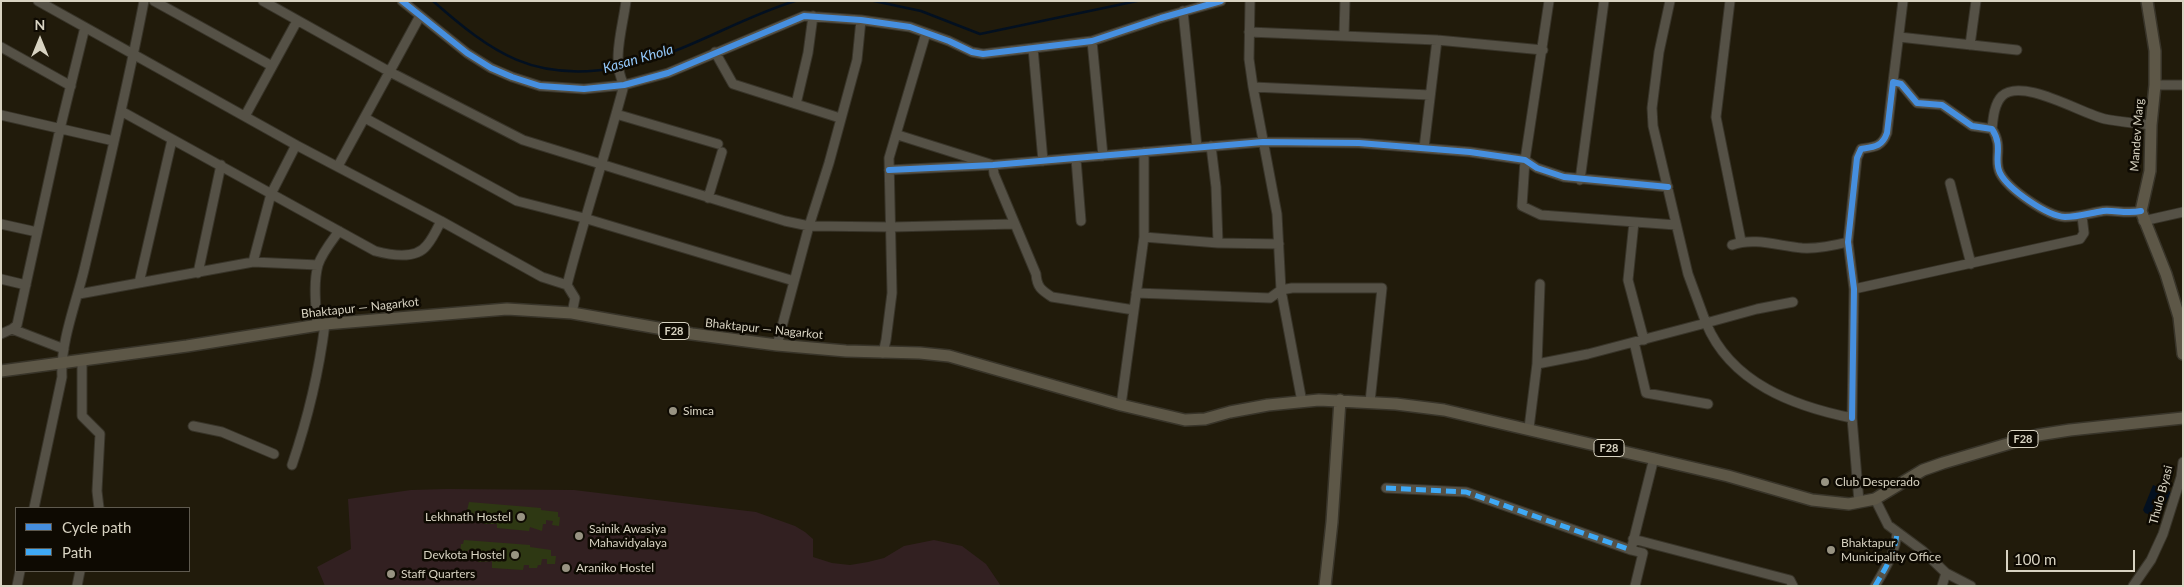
<!DOCTYPE html>
<html>
<head>
<meta charset="utf-8">
<style>
	body { margin:0 }
	#map { position:relative; width:2184px; height:587px; overflow:hidden; background:#211b0b; font-family:Lato,sans-serif }
	canvas { display:block }
	.frame { position:absolute; inset:0; border:2px solid #d8d3c2; pointer-events:none }
	.legend { position:absolute; left:15px; top:507px; width:175px; height:65px; box-sizing:border-box; background:#0e0a02; border:1px solid #5f5a4f; margin:0; padding:6px 9px; list-style:none; font-size:15px; color:#d8d3c2 }
	.legend li { display:flex; align-items:center; gap:10px; height:25px }
	.legend b { width:25px; border:1px solid #5f5a4f }
	.north { position:absolute; left:15px; top:15px; width:50px; height:50px; -webkit-text-stroke:4px #0e0a02; paint-order:stroke; rotate:0deg; font-size:14px; font-weight:700; line-height:20px; text-align:center; color:#d8d3c2 }
	.north::after { content:''; display:block; margin:auto; width:18px; height:22px; background:#d8d3c2; clip-path:polygon(50% 0,100% 100%,50% 72%,0 100%) }
	.scale { position:absolute; left:2006px; top:550px; width:129px; height:22px; box-sizing:border-box; border:2px solid #d8d3c2; border-top:0; padding-left:6px; font-size:15px; line-height:18px; white-space:nowrap; color:#d8d3c2; -webkit-text-stroke:4px #0e0a02; paint-order:stroke }
</style>
</head>
<body>
<div id="map">
<canvas width="2184" height="587"></canvas>
<div class="frame"></div>
<ul class="legend">
<li><b style="height:6px;background:#468fdf"></b>Cycle path</li>
<li><b style="height:6px;background:#3fa9f5"></b>Path</li>
</ul>
<div class="north">N</div>
<div class="scale">100 m</div>
</div>
<script>
const g = document.querySelector('canvas').getContext('2d');
g.lineJoin = 'round';
function paint(path, color) { g.fillStyle = color; g.fill(path, 'evenodd'); }
function strokePath(path, color, width, dash) { g.strokeStyle = color; g.lineWidth = width; g.lineCap = dash ? 'butt' : 'round'; g.setLineDash(dash || []); g.stroke(path); }
function write(font, color, halo, rows, align = 'center') {
  g.font = font + ' Lato,sans-serif'; g.lineWidth = 5; g.setLineDash([]); g.textBaseline = 'middle'; g.strokeStyle = halo; g.fillStyle = color; for (const [text, x, y, turn = 0] of rows) {
    g.save(); g.translate(x, y); g.rotate((+turn || 0) * Math.PI / 180); g.textAlign = isNaN(turn) ? turn : align; if (halo) g.strokeText(text, 0, 0); g.fillText(text, 0, 0); g.restore();
  }
}
paint(new Path2D(`
	M447 489 574 490 756 512 795 526 805 532 813 539V557L832 563 850 565 868 562 884 558 904 546 934 540 962 546 986 564 1001 586H325L317 567 351 549 348 499 411 490Z`), '#322021');
paint(new Path2D(`
	M469 502 541 508V510L558 512V517H560L559 526 552 525 553 521 546 520V524H543L542 531 530 527 529 531 497 528V524H484L485 512 475 511 474 516 466 515Z
	M464 540 530 545V547L551 550V556H556L555 564H547V559H542L541 565H538L537 568H529V565H524L523 570 492 568V561L478 562 479 551 468 550 467 554 460 553 461 544H463Z`), '#2e3813');
paint(new Path2D(`
	M2153 485 2171 492 2159 518 2145 513 2143 510Z`), '#031020');
strokePath(new Path2D(`
	M433 1C493 54 534 82 616 68
	M874 1 921 11 980 34 1137 1
	M622 67C683 55 736 19 795 1`), '#031020', 2.5);
const minor = new Path2D(`
	M38 1 296 145 441 221 542 277 567 285
	M154 1 272 66
	M263 1 390 72 523 140 785 221 809 226 892 227 1015 224
	M402 1 467 53 491 68 512 77 540 86 584 89 624 85 668 73 804 16 861 20 910 27 949 41 972 52 983 54 1092 41 1161 18 1221 1
	M1250 1 1249 59 1253 87 1277 214 1281 290 1302 402
	M1549 1 1525 160 1522 206 1541 215 1676 225
	M1730 1 1716 117 1741 241
	M1183 11 1197 147
	M1249 32 1437 40 1543 50
	M1344 35 1345 1
	M1899 37 2017 50
	M1092 41 1103 156
	M1970 45 1976 1
	M1 47 71 86
	M1033 48 1043 161
	M715 52 733 84 840 118
	M1893 82 1903 1
	M2155 85H2183
	M1253 87 1430 95
	M796 104 808 53 813 16
	M121 111 375 251C390 255 416 260 427 245 433 238 437 229 441 221
	M616 114 718 144
	M1 115 114 141
	M245 116 297 21
	M365 118 517 201 584 218 794 281
	M1992 129C1993 119 1994 104 2002 96 2022 77 2082 114 2105 119 2120 122 2136 123 2151 125
	M898 135 993 165 994 174 1036 274C1037 287 1041 290 1052 297L1134 310
	M1211 146 1216 187 1218 243
	M1424 148 1437 40
	M1076 159 1081 221
	M338 166 420 16
	M889 170 993 165 1263 142 1359 143 1470 152 1525 160 1537 168 1564 177 1668 187
	M1580 180 1604 1
	M1950 183 1971 264
	M708 198 722 152
	M2143 221 2183 212
	M1634 222 1628 280 1644 340
	M1 224 37 232
	M1144 237 1218 243 1279 244
	M1732 245C1754 237 1779 246 1802 248 1818 249 1832 246 1848 242
	M253 262 271 194 296 145
	M198 273 221 165
	M1 279 26 285
	M139 283 172 140
	M1854 289 2080 239 2084 233 2082 216
	M1136 293 1270 298 1281 290 1292 288H1382L1370 402
	M79 294 253 262 318 265
	M1793 302 1757 309 1706 323C1731 383 1793 406 1852 418L1859 502
	M572 313 575 298 567 285C584 218 606 153 624 85 611 61 623 27 626 1
	M317 325C316 306 313 284 318 265 322 253 331 242 339 231
	M12 329 17 325 60 129 85 27
	M1 334 12 329 64 349
	M1634 342 1646 393 1708 404
	M777 345 809 226 829 163 857 60 861 20
	M883 353 886 340 892 293 889 158 926 33
	M82 360V416L100 434 97 491 99 508
	M1537 364 1588 354 1706 323 1688 274 1653 126 1652 108 1659 52 1670 1
	M1121 405 1144 237V152
	M1852 418 1854 289 1848 242 1857 158 1861 149C1874 147 1882 147 1887 133L1893 82 1901 84 1917 103 1942 105 1972 126 1992 129C2004 147 1993 159 2000 173 2008 189 2047 216 2065 217 2078 217 2090 213 2103 211 2115 210 2127 214 2141 211
	M193 426 222 432 274 454
	M1529 428 1537 364 1540 284
	M292 465C308 418 319 372 325 324
	M1386 488 1466 492 1631 550
	M1875 499 1888 525 1923 551 1946 573 1942 586
	M34 508 62 377C60 342 77 301 85 266 106 178 127 90 144 1
	M1633 539 1790 580 1793 586
	M1946 573 1971 586
	M17 586 20 571
	M77 586 80 571
	M1635 586 1643 553 1631 550 1654 458
	M1875 586C1885 569 1896 552 1897 532
	M2133 586 2151 560 2163 534 2181 477 2183 462`);
const major = new Path2D(`
	M2147 1 2155 51V85L2151 125 2150 171 2141 211 2166 274 2179 317 2183 354
	M1 371 187 346 325 324 507 309 572 313 692 334 777 345 846 351 920 353 949 356 1121 405 1185 420 1205 419 1230 412 1268 405 1319 400 1396 404 1444 410 1728 476 1812 500 1849 504 1875 499 1923 470 1943 463 2038 435 2070 430 2183 418
	M1325 586 1332 522 1340 400`);
strokePath(minor, '#383429', 11);
strokePath(major, '#383429', 14);
strokePath(minor, '#555146', 9);
strokePath(major, '#5d5747', 11);
strokePath(new Path2D(`
	M1386 488 1466 492 1631 550
	M1875 586C1885 569 1896 552 1897 532`), '#3fa9f5', 5, [10, 5]);
strokePath(new Path2D(`
	M402 1 467 53 491 68 512 77 540 86 584 89 624 85 668 73 804 16 861 20 910 27 949 41 972 52 983 54 1092 41 1161 18 1221 1
	M889 170 993 165 1263 142 1359 143 1470 152 1525 160 1537 168 1564 177 1668 187
	M1852 418 1854 289 1848 242 1857 158 1861 149C1874 147 1882 147 1887 133L1893 82 1901 84 1917 103 1942 105 1972 126 1992 129C2004 147 1993 159 2000 173 2008 189 2047 216 2065 217 2078 217 2090 213 2103 211 2115 210 2127 214 2141 211`), '#468fdf', 6);
for (const [x, y, r, color] of [
	[673,411,5,"#989382"],
	[1825,482,5,"#989382"],
	[521,517,5,"#989382"],
	[579,536,5,"#989382"],
	[1831,550,5,"#989382"],
	[515,555,5,"#989382"],
	[566,568,5,"#989382"],
	[391,574,5,"#989382"]
]) { const dot = new Path2D(); dot.arc(x, y, r, 0, 2 * Math.PI); g.fillStyle = color; g.fill(dot); strokePath(dot, '#0e0a02', 2); }
for (const [x, y, w] of [
	[674,331,30],
	[2023,439,30],
	[1609,448,30]
]) { const box = new Path2D(); box.roundRect(x - w / 2, y - 8.5, w, 17, 4); g.fillStyle = '#0e0a02'; g.fill(box); strokePath(box, '#d8d3c2', 1); }
write('bold 11px', '#d8d3c2', null, [
	["F28",674,331],
	["F28",2023,439],
	["F28",1609,448]
]);
write('12px', '#d8d3c2', '#0e0a02', [
	["Mandev Marg",2137,135,-86],
	["Bhaktapur — Nagarkot",360,308,-6],
	["Bhaktapur — Nagarkot",764,329,6],
	["Thulo Byasi",2161,495,-75]
]);
write('12px', '#d8d3c2', '#0e0a02', [
	["Simca",683,411],
	["Club Desperado",1835,482],
	["Lekhnath Hostel",511,517,"right"],
	["Sainik Awasiya",589,529],
	["Mahavidyalaya",589,543],
	["Bhaktapur",1841,543],
	["Municipality Office",1841,557],
	["Devkota Hostel",505,555,"right"],
	["Araniko Hostel",576,568],
	["Staff Quarters",401,574]
], 'left');
write('italic 14px', '#92c7f9', '#0e0a02', [
	["Kasan Khola",638,59,-16]
]);
</script>
</body>
</html>
